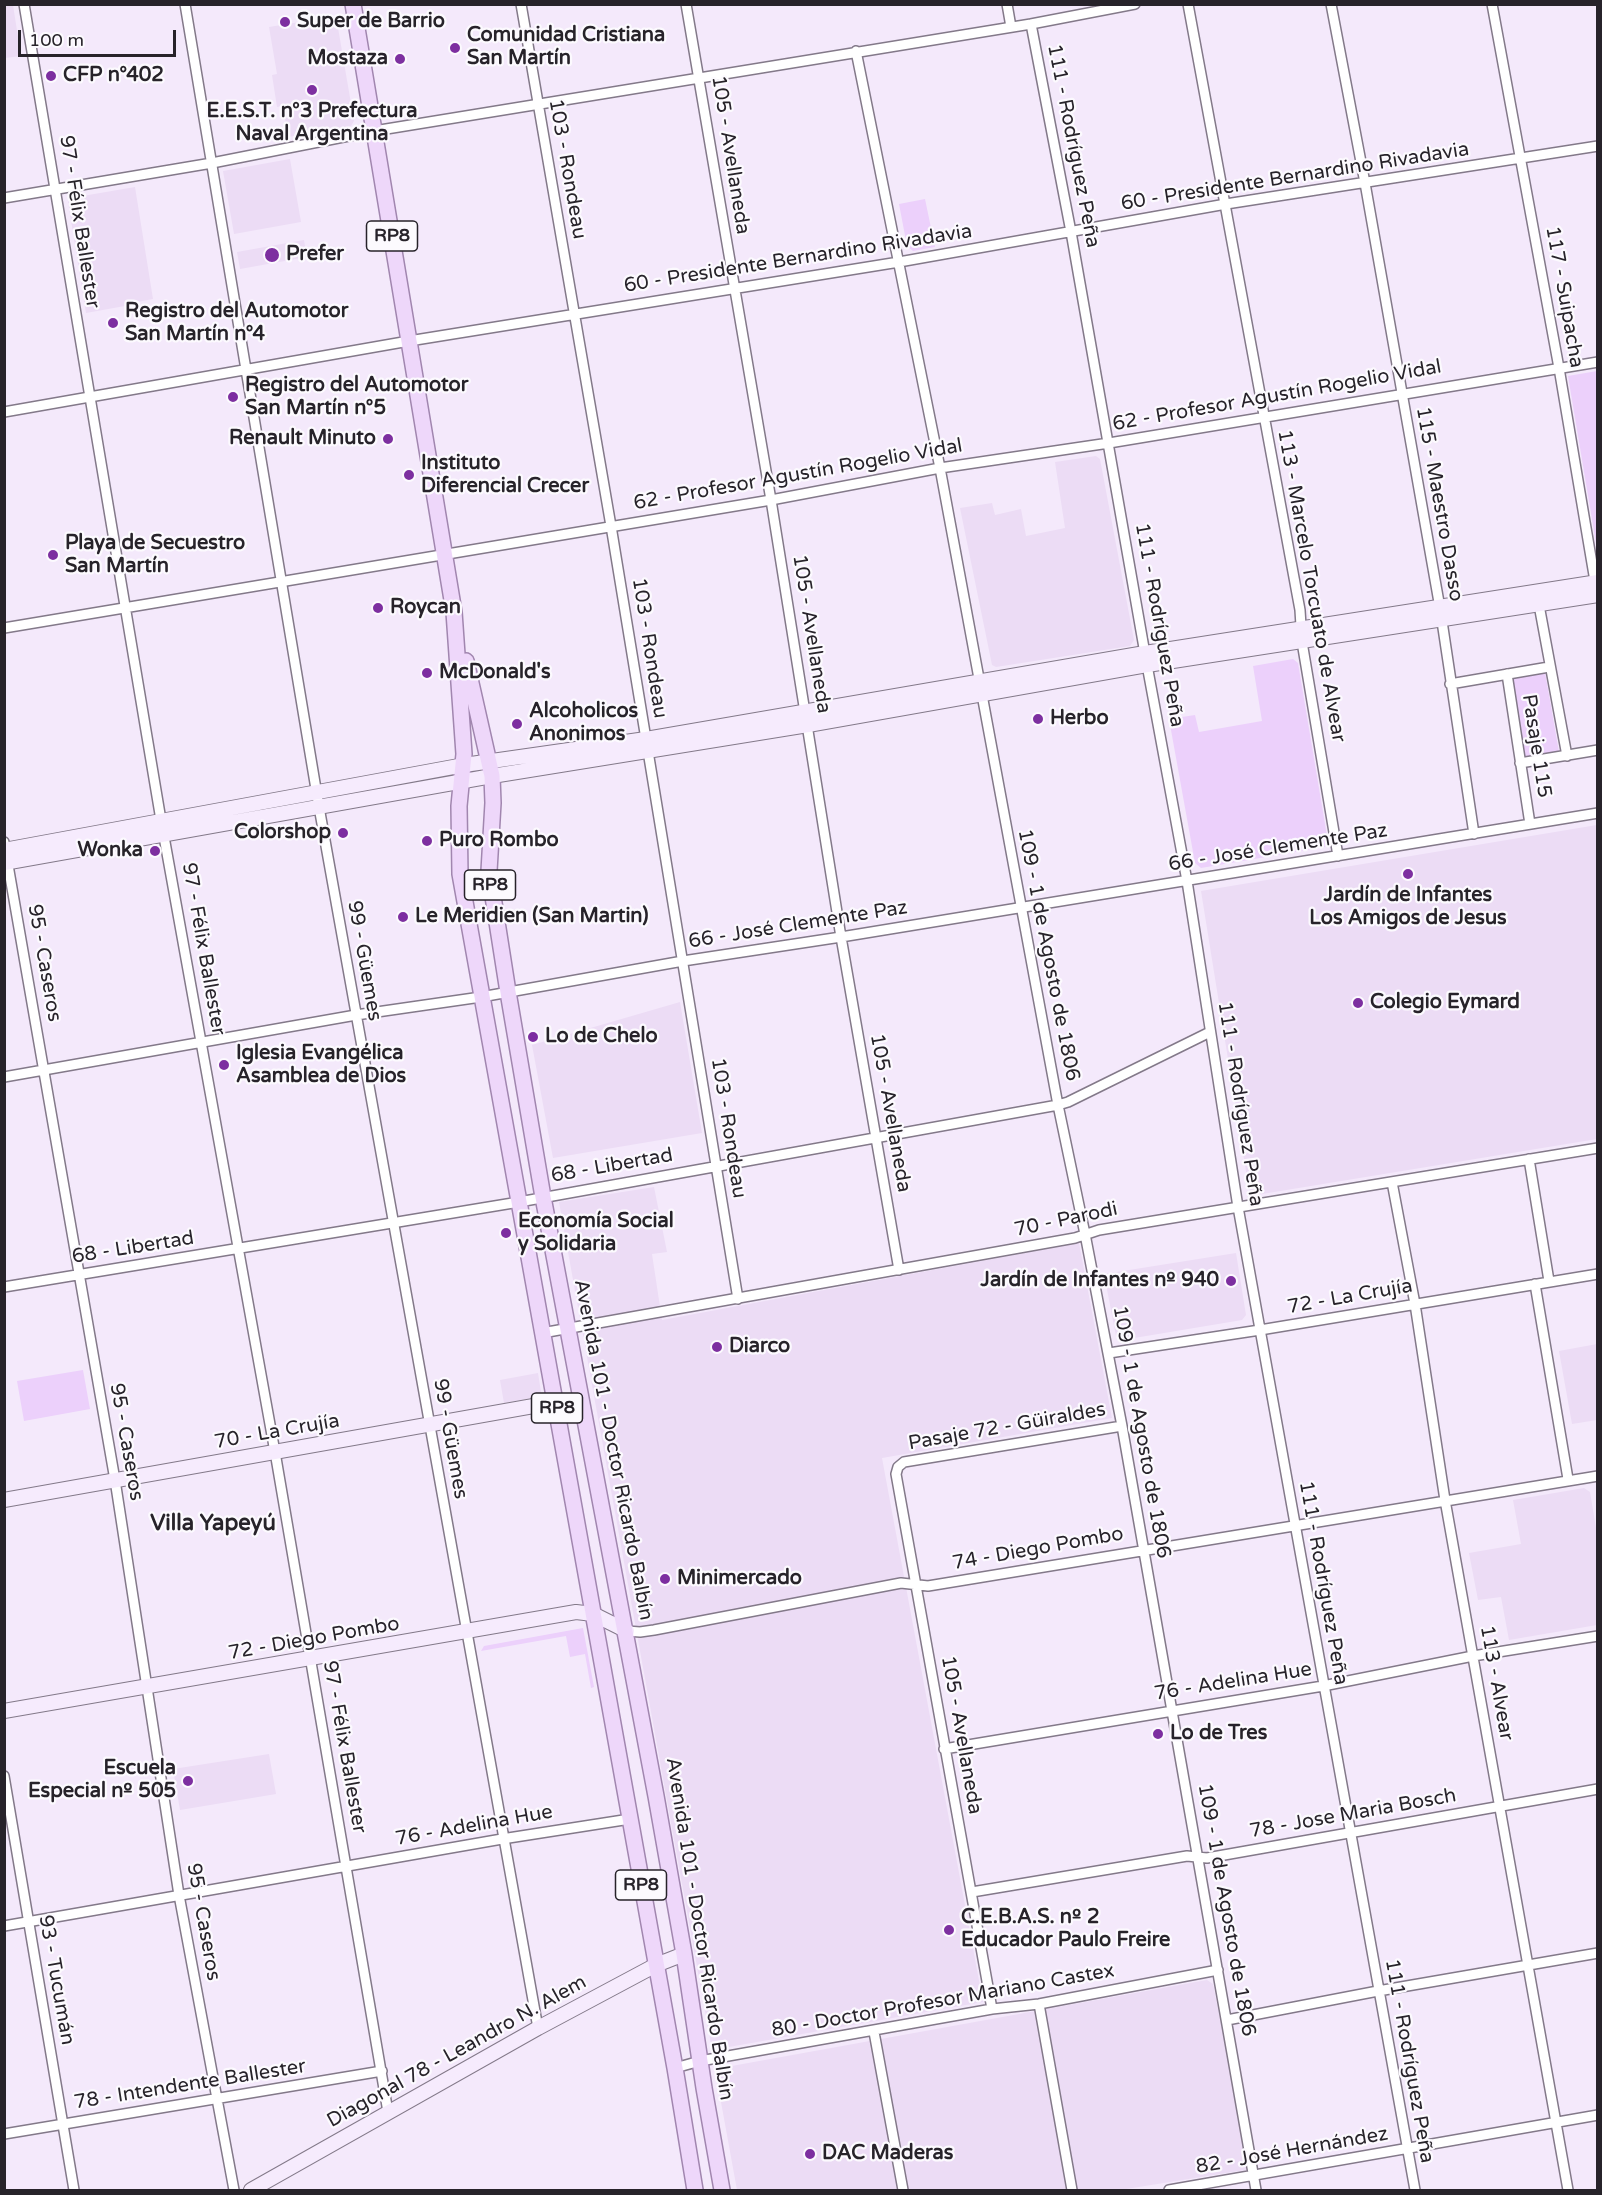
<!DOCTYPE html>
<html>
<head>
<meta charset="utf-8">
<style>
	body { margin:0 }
	#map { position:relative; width:1602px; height:2195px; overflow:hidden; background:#f4e9fb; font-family:"Varela Round",sans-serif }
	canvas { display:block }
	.frame { position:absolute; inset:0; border:6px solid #27232a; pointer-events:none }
	.scale { position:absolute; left:18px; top:30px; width:158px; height:27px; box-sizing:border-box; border:3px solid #27232a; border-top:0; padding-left:8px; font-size:18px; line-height:21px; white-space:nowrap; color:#27232a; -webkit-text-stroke:4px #fcfafe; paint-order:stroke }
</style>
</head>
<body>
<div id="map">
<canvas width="1602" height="2195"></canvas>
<div class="frame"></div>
<div class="scale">100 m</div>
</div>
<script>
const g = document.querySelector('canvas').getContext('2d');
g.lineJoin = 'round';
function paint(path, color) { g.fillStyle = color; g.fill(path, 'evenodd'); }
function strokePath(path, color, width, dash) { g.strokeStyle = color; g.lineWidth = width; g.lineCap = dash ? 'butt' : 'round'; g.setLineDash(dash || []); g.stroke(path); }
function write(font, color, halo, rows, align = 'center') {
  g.font = font + ' "Varela Round",sans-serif'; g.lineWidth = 4.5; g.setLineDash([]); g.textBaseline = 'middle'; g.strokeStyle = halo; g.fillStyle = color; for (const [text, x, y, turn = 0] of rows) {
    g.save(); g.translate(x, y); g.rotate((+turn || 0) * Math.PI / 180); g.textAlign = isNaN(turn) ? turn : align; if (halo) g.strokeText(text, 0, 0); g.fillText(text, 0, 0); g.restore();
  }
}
paint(new Path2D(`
	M5 4 13 5 21 56 5 58Z
	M336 16 354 121 351 126 288 137 283 106 277 107 272 75 277 74 269 27Z
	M290 159 301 222 234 234 223 171Z
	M135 187 153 299 137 302 136 304 86 313 68 202 71 198Z
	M304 240 307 257 240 269 237 252Z
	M1096 456 1100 459 1134 640 1130 646 996 667 992 665 960 508 992 503 995 515 1021 509 1026 536 1065 528 1055 462Z
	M1597 825V1139L1250 1196 1201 891Z
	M680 1002 702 1133 553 1158 532 1045Z
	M654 1187 667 1252 652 1254 662 1320 1079 1243 1112 1418 882 1458 983 2002 712 2050 559 1202Z
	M1236 1253 1246 1315 1242 1320 1122 1340 1116 1336 1104 1274Z
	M1597 1344V1420L1572 1424 1559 1351Z
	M538 1373 541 1392 538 1397 504 1403 500 1380Z
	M1584 1488 1590 1492 1597 1534V1625L1509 1640 1501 1597 1478 1600 1469 1553 1521 1544 1513 1500Z
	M269 1754 276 1794 180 1810 173 1769Z
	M1207 1980 1213 1984 1251 2169 1120 2190H737L715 2069Z`), '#ecdcf5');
paint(new Path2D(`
	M925 199 935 247 913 251 907 246 899 204Z
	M1597 371H1598L1597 549 1568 376Z
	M1293 659 1298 663 1328 842 1325 847 1201 868 1195 863 1169 719 1195 715 1199 732 1262 721 1253 666Z
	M1545 672 1559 752 1525 758 1512 677Z
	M83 1370 90 1409 24 1421 17 1381Z
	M583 1628 594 1687 591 1688 585 1654 570 1657 566 1636 481 1651 484 1646Z`), '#ecd0fb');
const street = new Path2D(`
	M24 4 161 820 275 1452 388 2112
	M185 4 319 807 538 2028
	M521 4 611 526 738 1299
	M686 4 771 500 841 937 899 1270
	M1007 4 1011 27
	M1188 4 1300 610 1302 642 1338 856
	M1331 4 1365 183 1440 608 1474 834
	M1492 4 1559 368 1596 587
	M1031 24 1071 232 1147 665 1187 881 1238 1207 1415 2190
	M856 51 940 468 1058 1105 1085 1234 1122 1426 1256 2190
	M4 198 212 163 374 131 1031 24 1135 4
	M4 412 409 341 899 262 1226 204 1598 146
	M1539 605 1567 756
	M4 628 771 500 940 468 1109 443 1598 362
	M1507 674 1530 824
	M1450 684 1549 667
	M1520 763 1598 750
	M4 842 115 1480 179 1895 234 2190
	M4 1077 356 1015 481 997 683 961 841 937 1598 813
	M1529 1159 1549 1281
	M1392 1182 1415 1304 1445 1500 1568 2190
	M1535 1284 1568 1479
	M4 1287 519 1202 1058 1105 1068 1102 1210 1032
	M542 1333 1075 1238 1099 1230 1598 1148
	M1109 1353 1260 1330 1598 1274
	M627 1631 640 1632 654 1630 901 1583 928 1586 1598 1476
	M944 1749 1323 1686 1473 1656 1598 1636
	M4 1776 74 2190
	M972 1892 1187 1856 1207 1858 1598 1789
	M4 1926 502 1839 630 1819
	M1039 2004 1072 2190
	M992 2009 896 1474 898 1467 904 1462 1122 1426
	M1227 2020 1378 1991 1598 1953
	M874 2032 903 2190
	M675 2068 700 2061 992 2009 1039 2004 1218 1970
	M4 2134 382 2071
	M1169 2190 1598 2115`);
const secondary = new Path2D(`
	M4 850 464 765 646 739 1145 653 1598 582
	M4 863 492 776 808 725 1147 665 1598 595
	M4 1500 556 1402
	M4 1711 576 1612 593 1614 627 1631
	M251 2190 538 2028 656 1965 684 1954`);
const primary = new Path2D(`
	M353 4 454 612 464 754 459 806 460 874 675 2068 695 2190
	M466 661 492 776 493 803 489 871 508 992 543 1197 656 1796 684 1954 704 2088 722 2190`);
strokePath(street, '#837989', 12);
strokePath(secondary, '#837989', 16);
strokePath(primary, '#a186af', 18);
strokePath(street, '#fff', 9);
strokePath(secondary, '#f6ebfd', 14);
strokePath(primary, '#eed7fa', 15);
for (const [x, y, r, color] of [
	[285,22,6,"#7d2fa0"],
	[455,48,6,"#7d2fa0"],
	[400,59,6,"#7d2fa0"],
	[51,76,6,"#7d2fa0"],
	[312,90,6,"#7d2fa0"],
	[272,255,8,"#7d2fa0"],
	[113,323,6,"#7d2fa0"],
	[233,397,6,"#7d2fa0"],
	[388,439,6,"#7d2fa0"],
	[409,475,6,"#7d2fa0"],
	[53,555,6,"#7d2fa0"],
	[378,608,6,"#7d2fa0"],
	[427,673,6,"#7d2fa0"],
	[1038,719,6,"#7d2fa0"],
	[517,724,6,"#7d2fa0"],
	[343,833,6,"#7d2fa0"],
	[427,841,6,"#7d2fa0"],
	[155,851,6,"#7d2fa0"],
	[1408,874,6,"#7d2fa0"],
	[403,917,6,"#7d2fa0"],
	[1358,1003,6,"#7d2fa0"],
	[533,1037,6,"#7d2fa0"],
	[224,1065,6,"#7d2fa0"],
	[506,1233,6,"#7d2fa0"],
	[1231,1281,6,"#7d2fa0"],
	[717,1347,6,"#7d2fa0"],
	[665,1579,6,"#7d2fa0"],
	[1158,1734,6,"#7d2fa0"],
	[188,1781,6,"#7d2fa0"],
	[949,1930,6,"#7d2fa0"],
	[810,2154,6,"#7d2fa0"]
]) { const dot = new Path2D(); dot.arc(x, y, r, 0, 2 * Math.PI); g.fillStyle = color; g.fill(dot); strokePath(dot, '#fcfafe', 2); }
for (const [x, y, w] of [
	[392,236,51],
	[490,885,51],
	[557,1408,51],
	[641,1885,51]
]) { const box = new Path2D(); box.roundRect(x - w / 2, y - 15, w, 30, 4.5); g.fillStyle = '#fcfafe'; g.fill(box); strokePath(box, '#27232a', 1.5); }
write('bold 18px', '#27232a', null, [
	["RP8",392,236],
	["RP8",490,885],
	["RP8",557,1408],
	["RP8",641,1885]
]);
write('bold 20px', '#27232a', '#fcfafe', [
	["Super de Barrio",297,22],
	["Comunidad Cristiana",467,36],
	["San Martín",467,59],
	["Mostaza",388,59,"right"],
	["CFP n°402",63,76],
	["E.E.S.T. n°3 Prefectura",312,112,"center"],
	["Naval Argentina",312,135,"center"],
	["Prefer",286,255],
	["Registro del Automotor",125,312],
	["San Martín n°4",125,335],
	["Registro del Automotor",245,386],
	["San Martín n°5",245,409],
	["Renault Minuto",376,439,"right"],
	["Instituto",421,464],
	["Diferencial Crecer",421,487],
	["Playa de Secuestro",65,544],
	["San Martín",65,567],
	["Roycan",390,608],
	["McDonald's",439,673],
	["Alcoholicos",529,712],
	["Anonimos",529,735],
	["Herbo",1050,719],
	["Colorshop",331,833,"right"],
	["Puro Rombo",439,841],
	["Wonka",143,851,"right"],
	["Jardín de Infantes",1408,896,"center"],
	["Los Amigos de Jesus",1408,919,"center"],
	["Le Meridien (San Martin)",415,917],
	["Colegio Eymard",1370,1003],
	["Lo de Chelo",545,1037],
	["Iglesia Evangélica",236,1054],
	["Asamblea de Dios",236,1077],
	["Economía Social",518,1222],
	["y Solidaria",518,1245],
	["Jardín de Infantes nº 940",1219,1281,"right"],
	["Diarco",729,1347],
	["Minimercado",677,1579],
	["Lo de Tres",1170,1734],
	["Escuela",176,1769,"right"],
	["Especial nº 505",176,1792,"right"],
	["C.E.B.A.S. nº 2",961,1918],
	["Educador Paulo Freire",961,1941],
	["DAC Maderas",822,2154]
], 'left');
write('20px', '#27232a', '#fcfafe', [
	["111 - Rodríguez Peña",1073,146,79],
	["105 - Avellaneda",730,155,81],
	["103 - Rondeau",567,169,80],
	["60 - Presidente Bernardino Rivadavia",1295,177,-9],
	["97 - Félix Ballester",79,222,81],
	["60 - Presidente Bernardino Rivadavia",798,259,-9],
	["117 - Suipacha",1564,297,80],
	["62 - Profesor Agustín Rogelio Vidal",1277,396,-10],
	["62 - Profesor Agustín Rogelio Vidal",798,475,-10],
	["115 - Maestro Dasso",1439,504,80],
	["113 - Marcelo Torcuato de Alvear",1311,586,80],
	["111 - Rodríguez Peña",1159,625,80],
	["105 - Avellaneda",811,634,81],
	["103 - Rondeau",649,648,81],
	["Pasaje 115",1536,746,81],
	["66 - José Clemente Paz",1278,848,-9],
	["66 - José Clemente Paz",798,925,-9],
	["97 - Félix Ballester",203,949,80],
	["109 - 1 de Agosto de 1806",1048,955,79],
	["99 - Güemes",364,961,80],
	["95 - Caseros",44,963,80],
	["111 - Rodríguez Peña",1240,1104,81],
	["105 - Avellaneda",890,1113,80],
	["103 - Rondeau",728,1128,81],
	["68 - Libertad",612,1166,-10],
	["70 - Parodi",1066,1220,-12],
	["68 - Libertad",133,1248,-9],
	["72 - La Crujía",1350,1297,-10],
	["Pasaje 72 - Güiraldes",1007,1427,-10],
	["70 - La Crujía",277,1432,-10],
	["109 - 1 de Agosto de 1806",1141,1432,80],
	["99 - Güemes",450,1439,80],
	["95 - Caseros",126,1442,80],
	["Avenida 101 - Doctor Ricardo Balbín",613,1450,79],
	["74 - Diego Pombo",1038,1549,-10],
	["111 - Rodríguez Peña",1323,1583,80],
	["72 - Diego Pombo",314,1639,-10],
	["76 - Adelina Hue",1233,1682,-9],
	["113 - Alvear",1496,1683,80],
	["105 - Avellaneda",961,1735,80],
	["97 - Félix Ballester",344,1747,80],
	["78 - Jose Maria Bosch",1353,1814,-10],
	["76 - Adelina Hue",474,1826,-10],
	["109 - 1 de Agosto de 1806",1226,1910,80],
	["95 - Caseros",203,1922,80],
	["Avenida 101 - Doctor Ricardo Balbín",699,1929,81],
	["93 - Tucumán",56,1980,80],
	["80 - Doctor Profesor Mariano Castex",943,2001,-10],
	["Diagonal 78 - Leandro N. Alem",457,2052,-29],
	["111 - Rodríguez Peña",1409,2061,80],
	["78 - Intendente Ballester",190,2085,-9],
	["82 - José Hernández",1292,2151,-10]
]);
write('bold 22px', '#27232a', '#fcfafe', [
	["Villa Yapeyú",213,1524]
]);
</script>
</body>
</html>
